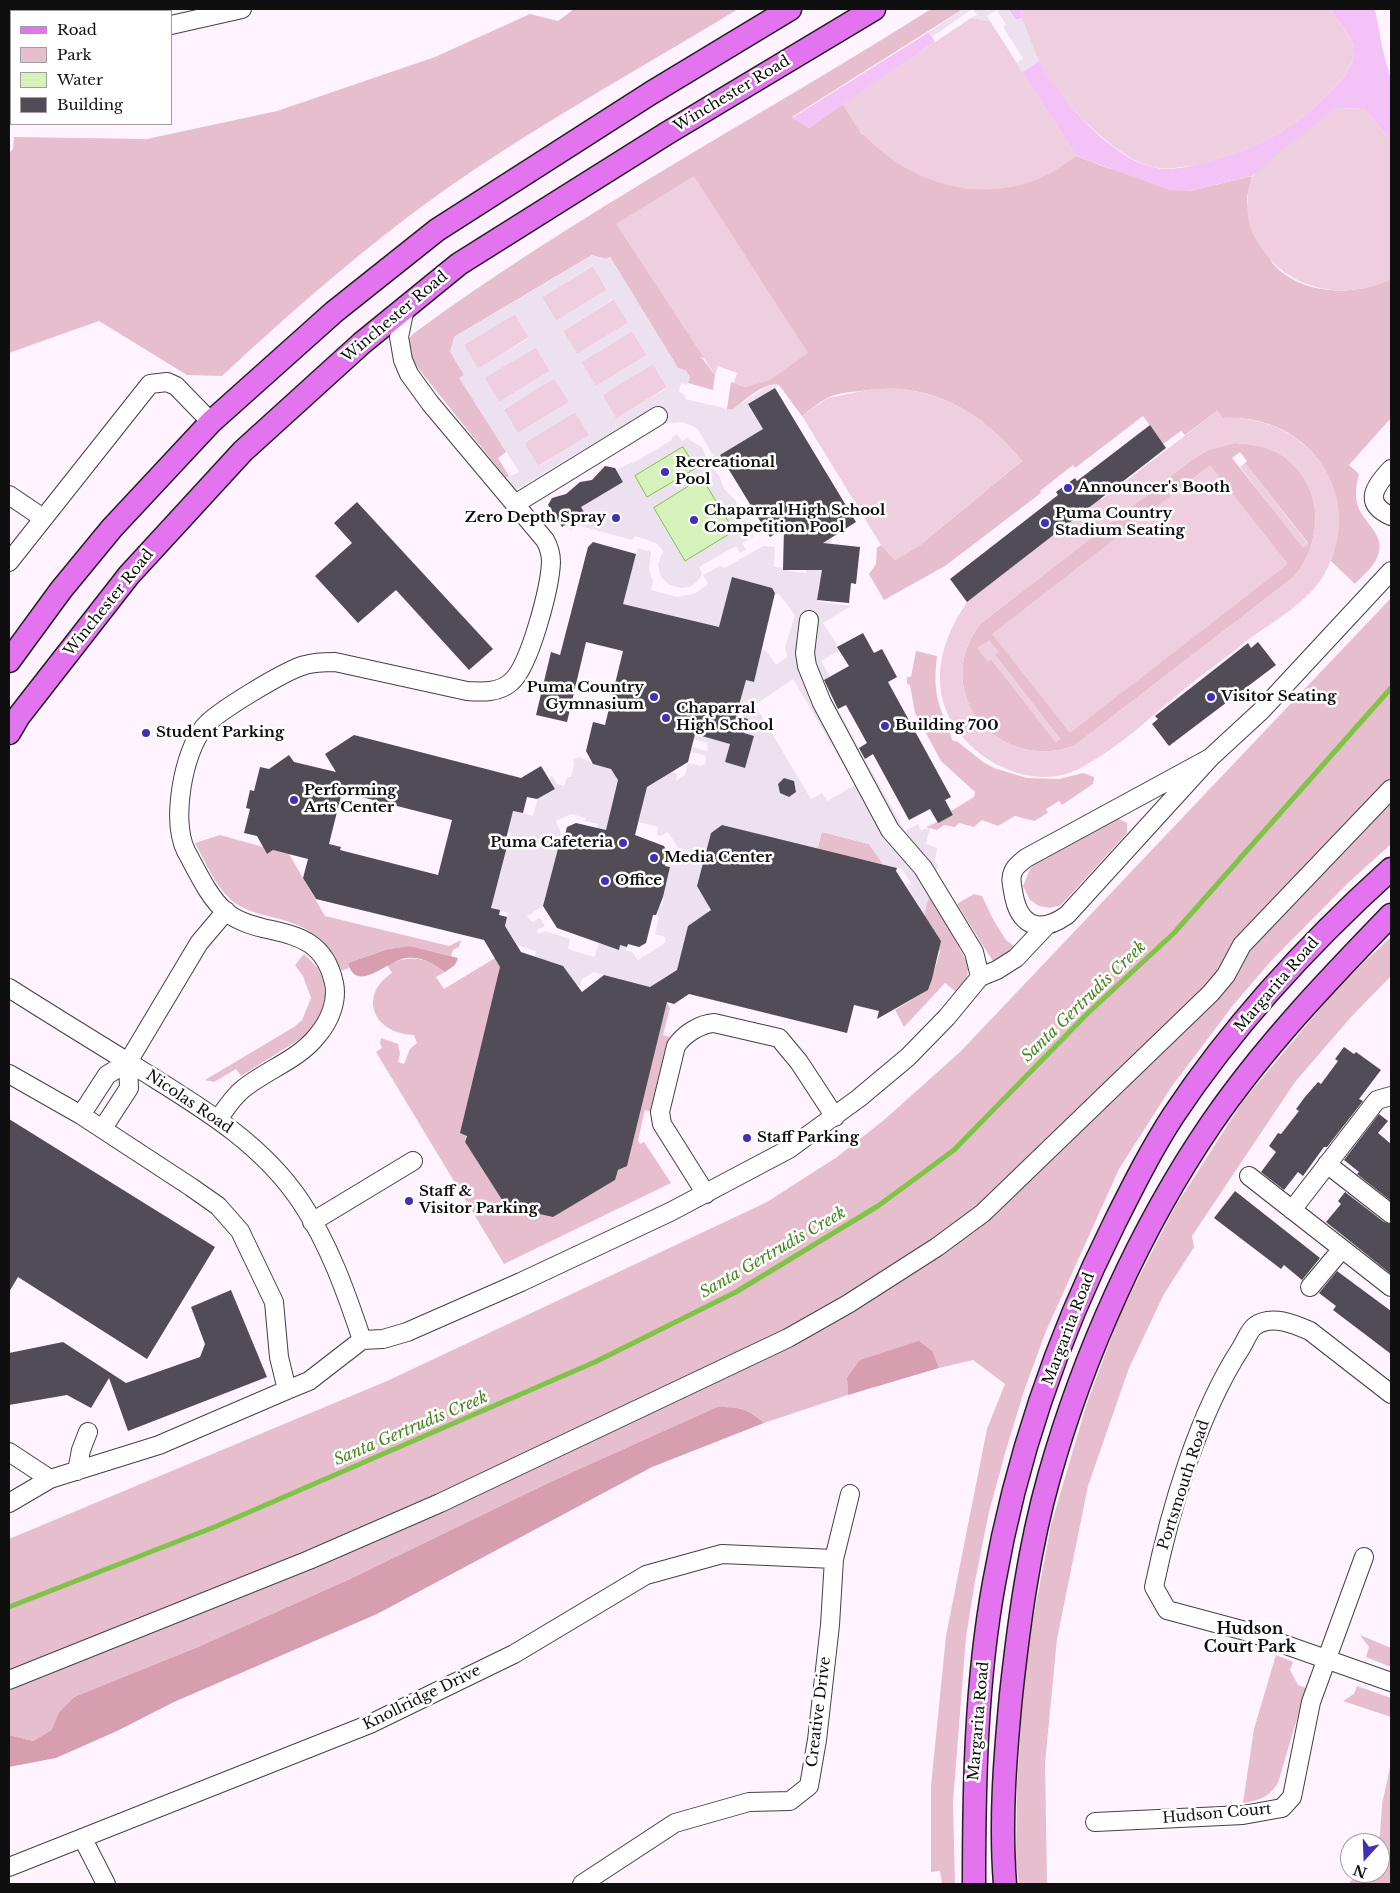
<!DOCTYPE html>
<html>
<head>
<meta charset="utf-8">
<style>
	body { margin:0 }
	#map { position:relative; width:1400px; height:1893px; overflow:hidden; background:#fef3fe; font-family:"Libre Baskerville",serif }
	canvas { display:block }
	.frame { position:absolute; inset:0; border:10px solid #0f0f0f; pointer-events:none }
	.legend { position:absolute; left:10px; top:10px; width:162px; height:115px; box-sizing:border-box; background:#fff; border:1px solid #9f9f9f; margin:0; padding:6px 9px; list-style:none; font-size:15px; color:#0f0f0f }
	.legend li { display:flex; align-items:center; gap:10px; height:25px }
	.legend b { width:25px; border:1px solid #9f9f9f }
	.north { position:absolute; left:1340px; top:1833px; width:50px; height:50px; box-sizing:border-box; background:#fff; border:1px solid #9f9f9f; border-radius:50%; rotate:200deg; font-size:14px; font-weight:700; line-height:20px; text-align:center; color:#0f0f0f }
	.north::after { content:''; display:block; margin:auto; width:18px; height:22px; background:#3f31b6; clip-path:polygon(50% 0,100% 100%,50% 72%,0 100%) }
</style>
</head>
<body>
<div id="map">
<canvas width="1400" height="1893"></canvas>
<div class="frame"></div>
<ul class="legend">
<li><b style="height:6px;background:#e373ee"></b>Road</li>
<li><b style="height:14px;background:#e7becd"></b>Park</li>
<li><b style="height:14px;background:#d5f2bb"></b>Water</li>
<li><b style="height:14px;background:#524c57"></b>Building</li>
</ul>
<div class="north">N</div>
</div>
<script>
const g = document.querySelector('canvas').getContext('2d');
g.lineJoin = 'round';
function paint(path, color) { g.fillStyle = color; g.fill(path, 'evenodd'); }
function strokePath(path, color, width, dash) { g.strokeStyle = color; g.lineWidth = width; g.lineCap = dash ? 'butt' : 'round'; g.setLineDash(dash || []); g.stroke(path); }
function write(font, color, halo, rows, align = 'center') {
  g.font = font + ' "Libre Baskerville",serif'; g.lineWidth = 5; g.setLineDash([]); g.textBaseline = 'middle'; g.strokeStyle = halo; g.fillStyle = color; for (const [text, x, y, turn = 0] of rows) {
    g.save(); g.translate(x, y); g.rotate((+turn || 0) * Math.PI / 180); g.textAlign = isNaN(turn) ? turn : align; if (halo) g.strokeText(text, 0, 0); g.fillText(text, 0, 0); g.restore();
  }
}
paint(new Path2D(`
	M574 9H738C638 70 535 126 439 194 362 249 291 312 222 376L187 375 99 321 9 353V153L13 149 14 137 147 139 277 111 435 57 530 14 558 21Z
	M931 9H963L792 117 809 128 843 104 862 134 1011 187 1050 173 1076 156 1105 167 1190 191 1252 176C1251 184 1246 195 1247 203 1248 213 1257 226 1261 235 1265 244 1268 259 1275 266 1304 296 1357 296 1391 279V418L1349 465 1359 474C1356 486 1354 497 1359 509 1368 527 1388 538 1376 560 1371 569 1362 576 1355 584L1331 561C1359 484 1304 414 1223 418L1217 411 1185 435 1181 431 1163 444 1143 416 1075 468 1073 465 1040 491 1041 493 945 566 884 600 869 574 876 564 877 548 881 545 895 560 920 545 1022 461C980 410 929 380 861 391 851 392 837 393 827 398 818 403 810 410 802 416L779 385C763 381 744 402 732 410L727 409 731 382 746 387 764 380 701 357 715 375 713 390 688 383 690 378 686 371 678 368 610 257 606 259 592 255 454 337 464 375 460 378 506 452 498 458 509 476 506 478 410 358 408 340 413 334C577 213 759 118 931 9Z
	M1234 443C1250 444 1269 446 1283 456 1324 485 1324 539 1295 576L1074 746C997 773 929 692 980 624L1193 459 1208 450ZM1240 452 1247 461 1245 463 1308 543 1303 547 1232 458ZM989 640 995 655 1060 739 1056 742 991 659Z
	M1391 598V844L1348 883 1271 961 1234 1004 1172 1086 1119 1169 1046 1331 1024 1391 1006 1450 989 1512 975 1581 966 1637 953 1802 955 1884H942L940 1871 931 1872V1786L946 1636 987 1429 1005 1384 973 1360 939 1368 933 1352 847 1378 848 1395 764 1423C747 1408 739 1407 717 1407L546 1484 350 1579 198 1647 74 1697 59 1712 53 1730 33 1741 9 1735V1539L387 1381 767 1202 837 1157 884 1120 960 1052Z
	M916 651 937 656C935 673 934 690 940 707 944 719 950 729 952 740L958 742 983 762 994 768 1027 778 1059 779 1083 773 1094 777 1093 784 1062 805 1059 801 1046 809 1048 813 1034 821 1015 816 998 826 982 820 974 827 959 823 955 827 944 825 937 830 926 827 953 815 951 811 974 797 975 792 941 761 915 713 910 685 907 684V677H911Z
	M1117 818 1127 823V833L1061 905 1050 908 1039 906 1030 900 1023 886 1030 869 1035 862Z
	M822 832 869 844 883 864 817 850Z
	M220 835 263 847 267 854 273 850 289 854 325 916 449 946 461 940 459 947 453 950 451 956 410 946 388 949 348 963 349 968 341 971C323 934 306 925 268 916 254 913 240 908 230 899 214 884 205 861 195 843Z
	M929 893 967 962C970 977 965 982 956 992L945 983 904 1027 895 1010 928 990 940 952 924 915Z
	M974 894 982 896 994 921 1006 940 1019 950 994 963 957 904Z
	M1391 937V976L1351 1017 1295 1082 1192 1236 1194 1247 1164 1294 1129 1368 1088 1486 1057 1639 1045 1763 1047 1884H1019L1016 1861 1017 1785 1025 1662 1051 1525 1086 1406 1120 1314 1175 1207 1243 1101 1339 986Z
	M304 954 319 969 324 983 325 996 321 1014 308 1034 241 1076 236 1069 214 1082 205 1080 294 1027 302 1020 311 998 303 976 295 965Z
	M500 955 502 958 465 1142 504 1203 516 1209 553 1217 582 1199 627 1164 667 1002 670 1008 663 1035 670 1037 651 1112 645 1110 638 1140 640 1144 644 1142 671 1183 504 1264 376 1052 382 1048 380 1043 381 1038 398 1044 400 1054 398 1062 404 1064 410 1049 417 1043 414 1035C374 1034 357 996 392 973L387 965C408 954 427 957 445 972L436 977 444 989Z
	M1360 1635 1391 1648V1667L1366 1657 1369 1647Z
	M1276 1655 1293 1662 1290 1670 1298 1685 1306 1688 1278 1783C1268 1798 1260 1800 1243 1803L1254 1729Z
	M1357 1686 1391 1698V1717L1343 1701 1354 1694Z
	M1391 1763V1884H1348L1359 1873H1380V1843H1377L1380 1835 1382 1804Z`), '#e7becd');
paint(new Path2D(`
	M410 946 458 958 455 965 445 972C433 963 421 956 406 958 388 960 356 995 348 963L388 949Z
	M919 1341 933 1352 939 1368 848 1395 847 1378 860 1360Z
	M717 1407C739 1407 747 1408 764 1423L652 1467 377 1614 174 1702 117 1731 56 1758 9 1767V1735L33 1741 52 1730 59 1712 74 1697 198 1647 350 1579 546 1484Z`), '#d69eaf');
paint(new Path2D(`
	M1008 9H1021L1022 18 1016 20Z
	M1330 9H1375L1383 51 1391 79V141L1364 109 1337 108 1252 176 1190 191 1169 190 1076 156 1022 72 1039 61C1062 100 1110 159 1157 168 1169 171 1186 167 1198 164 1250 152 1286 134 1324 98 1338 84 1355 69 1354 47 1353 39 1335 17 1330 9Z
	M929 32 935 42 809 128 792 118Z`), '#f3c2f6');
paint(new Path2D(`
	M1021 9H1330C1335 17 1353 39 1354 47 1355 68 1338 84 1324 98 1286 134 1250 152 1199 164 1187 166 1170 170 1158 168 1125 163 1085 124 1065 99 1045 75 1023 41 1021 9Z
	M971 18 990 21 1076 156C1068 161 1060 168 1051 173 987 207 912 186 864 135 855 127 849 114 843 104Z
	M1337 108 1364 109 1391 141V279C1348 300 1294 292 1265 253 1256 241 1249 230 1248 215 1247 204 1247 189 1252 178 1256 168 1324 118 1337 108Z
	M694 176 808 353 770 380 746 387 734 383 737 373 718 366 715 375 616 224Z
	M593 266 607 290 556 321 542 297Z
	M614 299 628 323 577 354 563 331Z
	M515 314 529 337 478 369 463 345Z
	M632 331 647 355 596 386 581 362Z
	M536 347 550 371 499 402 484 378Z
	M653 364 667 387 616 419 602 395Z
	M554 378 569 402 518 433 503 410Z
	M894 388C951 394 985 417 1022 461L920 545 895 560 881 545 802 416 828 398 873 389Z
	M1217 411 1223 418C1309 414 1369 497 1324 575 1308 602 1274 621 1249 639 1232 653 1214 666 1197 679 1163 705 1132 737 1096 759 1086 765 1074 772 1063 775 1021 784 975 760 953 724 928 683 942 637 968 601L1093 505 1097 494 1101 500ZM1235 443C1250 444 1269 446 1283 456 1324 485 1324 539 1295 576L1074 746C997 773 929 692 980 624L1193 459 1208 450Z
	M575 412 590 435 538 466 524 443Z
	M1245 463 1308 544 1303 548 1240 467Z
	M1210 465 1288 564 1070 733 992 634Z
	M989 640 999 652 995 655 1060 739 1056 743 991 659 988 662 977 648Z`), '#efcfdf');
paint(new Path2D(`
	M963 9H972L932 37 929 32Z
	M973 9H1007L1016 20 1022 18 1039 61 1022 72 1017 63 1023 58 1003 27 1006 25 997 10 987 16 990 21 971 18 977 15Z
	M592 255 606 259 610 257 678 368 686 371 690 378 687 385 681 383 679 391 686 396 685 399 732 410 767 386 779 385 748 405 832 543H828L824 582H820L817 601 851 606 823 623 840 650 821 661 830 676 822 681 905 831 918 824 921 830 930 828 926 844 937 848 935 860 938 866 924 915 906 884 912 885 902 869 883 864 869 844 822 832 817 850 722 825 711 833 706 853 715 856 711 899 706 920 699 919 688 926 675 986 668 975 659 981V989L594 972 582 979 580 986 570 983 571 977 563 966 533 965 536 951 517 945 511 935 501 941 508 913 491 908 511 833 508 832 513 811 533 816 539 793 538 785 544 795 555 789 549 778 552 776 557 784 564 786 567 777H571L574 765 573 760 579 757 603 767 605 760 618 780 606 830 597 828 598 824 585 821 586 818 571 814 556 821 561 833 560 841 543 906 527 916 532 922 540 918 545 926 537 930 539 934 545 931 570 939 568 949 594 957 599 943 618 949 620 945 627 947 626 950 633 953 638 960 665 943V937L655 934 659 917 656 915 659 905 662 906 664 898 663 897 674 852 679 849 668 832 661 836 657 835 658 827 639 822 647 787 671 772 677 774 676 781 685 775 688 763 700 766 705 764 706 758 704 755 691 752 692 747 707 751 708 748 707 743 694 739 711 671 754 682 762 650 767 652 776 665 787 657 785 647 795 615 780 595 775 593 772 588 732 577 727 629 621 603 638 548 651 552 649 570 653 582 651 590 678 597 696 593 708 584 703 575 720 566 725 568 763 546 775 547 774 567 788 568V571L806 573 809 536 750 437 715 459 697 428 682 422 663 424 652 408 516 490 506 478 519 472 459 378 464 375 450 352 454 337ZM592 266 607 289 556 321 542 297ZM613 299 628 323 577 354 563 331ZM515 314 529 338 478 368 464 345ZM632 331 647 355 596 386 581 362ZM535 347 550 371 499 402 485 378ZM653 364 667 388 616 418 602 395ZM554 379 569 402 518 433 504 409ZM575 412 589 435 539 466 524 443ZM793 679 855 785 827 801 822 793 811 799 755 705ZM722 683 736 716 748 719 744 733 754 736 745 768 725 762 730 744ZM784 778 794 781 796 792 789 797 780 793 778 784Z
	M677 434 682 441 687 438 703 448 708 464 719 475 724 489 736 501 740 516 748 523 753 532V537L742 543 746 550 740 553 736 546 699 567 702 574 698 581 690 587 680 588 668 584 660 575 658 564 663 551 656 543 635 536 632 540 581 526 570 530 566 524 584 513 581 507 623 482 616 470 632 462 633 463 672 440 671 438Z`), '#ede1ef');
const water = new Path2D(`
	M683 447 696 468 647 497 635 476Z
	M702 478 734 531 685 561 654 508Z`);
paint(water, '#d5f2bb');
strokePath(water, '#7fc447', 1);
strokePath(new Path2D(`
	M9 1607 217 1526 595 1362 736 1292 878 1206 954 1150 1088 1013 1174 933 1391 688`), '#7fc447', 5);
paint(new Path2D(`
	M775 388 856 522 823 543 860 547 856 584 851 583 849 603 817 600 822 570H783L784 528 770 537 720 455 763 429 748 404Z
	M1150 425 1166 448 967 602 950 579 1058 495 1056 492 1075 478 1077 481Z
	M605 466 615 468 623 482 581 507 584 512 562 527 548 505 552 498 566 494 580 482 592 480Z
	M357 502 493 649 469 670 396 590 358 623 315 576 352 543 334 523Z
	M593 542 636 554 623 604 719 627 732 577 772 588 775 593 754 682 746 680 736 716 748 719 744 733 754 736 745 768 725 762 730 744 695 734 688 762 647 787 635 835 664 846 668 854 665 866 670 867 663 897 656 915H653L646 943 639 947 628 944 627 947 620 945 619 950 557 928 543 906 560 841 563 842 567 827 576 823 606 830 618 780 611 769 593 764 586 751 593 722 605 725 623 651 586 642 567 722 536 715 551 652 560 655 588 547Z
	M863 633 874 653 882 649 897 677 888 682 951 797 945 800 953 815 938 823 930 809 909 820 873 754 865 759 859 748 867 743 846 705 838 709 824 680 849 666 837 647Z
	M1258 642 1276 665 1169 746 1152 724 1158 719 1155 716 1248 643 1251 648Z
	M354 735 521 778 541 766 555 789 537 799 527 797 523 813 513 811 506 839H509L491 908 500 910 499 915 507 917 505 926 521 952 563 966 582 992 604 975 650 987 677 970 688 926 711 910 697 886 711 833 722 825 897 868 896 871 941 941 932 979 928 990 877 1019 879 1011 854 1005 847 1033 689 994 674 1004 667 1002 627 1166 618 1170 615 1180 553 1217 516 1209 504 1203 465 1142 467 1136 460 1133 500 967 484 940 316 899 303 878 308 859 273 850 267 854 257 836 244 833 250 809 246 808 250 790 254 791 260 767 269 769 289 755 294 762 336 772 325 754ZM342 792 452 820 438 875 340 850 341 847 329 844Z
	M784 778 794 781 796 792 789 797 780 793 778 784Z
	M1344 1047 1354 1054 1356 1052 1381 1070 1359 1099 1363 1101 1327 1147H1324L1303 1176 1298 1172 1284 1190 1261 1172 1276 1152 1269 1146 1278 1133 1281 1134 1299 1111 1296 1109 1305 1097 1318 1082 1321 1084 1338 1061 1335 1059Z
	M1379 1114 1388 1121 1378 1133 1391 1144V1201L1357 1174 1359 1172 1344 1160Z
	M9 1119 215 1247 147 1359 18 1277 9 1292Z
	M1235 1191 1320 1258 1302 1280 1284 1265 1281 1269 1214 1218Z
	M1345 1192 1384 1222 1391 1224V1274L1326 1222 1341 1204 1338 1201Z
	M1337 1271 1391 1311V1354L1333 1310 1336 1306 1319 1293Z
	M231 1290 267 1377 128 1431 109 1378 91 1408 67 1395 9 1405V1353L63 1342 126 1383 200 1357 205 1344 191 1307Z`), '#524c57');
const minor = new Path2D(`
	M9 13 11 14
	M171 25 242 9
	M1391 469C1375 486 1362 503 1391 516
	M9 495 43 518
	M515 504 658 416
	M9 562 150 384 167 382 176 386 211 422
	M809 620 805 653 807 666 822 703 890 830 923 868 974 952 980 977
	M1210 758 1026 858C1021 862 1015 866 1013 872 1010 878 1012 885 1013 891 1018 924 1037 936 1067 915L1210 758 1261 711 1391 571
	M9 988C53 1016 97 1043 141 1070 200 1107 261 1142 301 1202 329 1244 346 1292 362 1340
	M9 1074 81 1115 191 1187 218 1206 240 1231 274 1302 279 1357 287 1390 159 1445 50 1479 9 1452
	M81 1115 107 1075 128 1062 199 943 226 911
	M219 1118C226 1108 233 1097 243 1089 266 1070 298 1060 317 1036 329 1022 338 1002 334 983 320 919 263 941 226 912 209 898 197 871 186 851 171 821 183 753 204 727 216 712 286 670 305 665 315 662 324 662 335 662L467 691C482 692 499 693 511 682 530 666 550 587 551 562 551 554 549 547 545 540L430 403 409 374 403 360 399 337 405 308
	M103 1128 129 1088 128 1062
	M1327 1164 1391 1214
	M1249 1176 1391 1287
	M706 1194 662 1124 660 1112 676 1046C684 1034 700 1024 714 1023L779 1038 799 1062 835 1117
	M1292 1210 1377 1100 1391 1096
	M312 1222 413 1161
	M1310 1287 1342 1249
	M287 1390 309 1381 362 1340 383 1339 407 1332 521 1282 670 1212 789 1149 859 1098 908 1057 947 1017 980 977 997 970 1016 958 1047 925
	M1391 1394 1310 1331C1294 1324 1271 1314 1255 1326 1249 1330 1245 1342 1241 1348 1198 1414 1170 1510 1154 1587L1167 1610 1249 1632 1391 1682
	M77 1471 81 1450 88 1432
	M9 1503 50 1479
	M9 1680 309 1560 440 1503 788 1338 848 1304 937 1247 983 1213 1211 993 1226 975 1242 945 1391 789
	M1095 1822 1243 1815 1282 1808 1292 1797 1311 1702 1364 1557
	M83 1839 106 1884
	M9 1867 370 1724 514 1654 646 1575 722 1554 834 1559
	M582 1884 675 1823 749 1802 790 1801 809 1786 817 1740 830 1625 834 1559 850 1494`);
const major = new Path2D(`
	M9 661 61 590 112 528 211 422 334 312 437 230 651 93 790 9
	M9 733 19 716 129 575 243 451 362 343 459 264 669 132 874 9
	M974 1884C974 1784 976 1682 994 1583 1016 1457 1058 1336 1115 1222 1133 1186 1151 1150 1173 1116 1234 1024 1309 943 1391 869
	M1005 1884C1000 1821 1005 1758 1011 1695 1019 1622 1029 1548 1049 1477 1083 1356 1140 1228 1211 1124 1263 1048 1327 981 1391 915`);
strokePath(minor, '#424242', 20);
strokePath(major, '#202020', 25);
strokePath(minor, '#fff', 18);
strokePath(major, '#e373ee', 22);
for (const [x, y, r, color] of [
	[665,472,5,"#3f31b6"],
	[1068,488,5,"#3f31b6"],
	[616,518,5,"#3f31b6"],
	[694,520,5,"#3f31b6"],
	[1045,523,5,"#3f31b6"],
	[654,697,5,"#3f31b6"],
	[1211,697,5,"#3f31b6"],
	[666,718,5,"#3f31b6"],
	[885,726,5,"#3f31b6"],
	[146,733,5,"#3f31b6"],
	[294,800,5,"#3f31b6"],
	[623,843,5,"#3f31b6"],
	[654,858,5,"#3f31b6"],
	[605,881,5,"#3f31b6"],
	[747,1138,5,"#3f31b6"],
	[409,1201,5,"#3f31b6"]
]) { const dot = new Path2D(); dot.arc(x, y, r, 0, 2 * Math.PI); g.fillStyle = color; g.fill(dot); strokePath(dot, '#fff', 2); }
write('15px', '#0f0f0f', '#fff', [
	["Winchester Road",732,94,-31],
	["Winchester Road",395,317,-40],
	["Winchester Road",109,603,-51],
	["Margarita Road",1277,985,-49],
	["Nicolas Road",189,1102,34],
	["Margarita Road",1069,1329,-69],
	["Portsmouth Road",1184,1485,-72],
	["Knollridge Drive",422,1698,-26],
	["Creative Drive",819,1712,-83],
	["Margarita Road",979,1721,-85],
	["Hudson Court",1217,1814,-5]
]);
write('bold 15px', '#0f0f0f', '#fff', [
	["Recreational",675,463],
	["Pool",675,480],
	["Announcer's Booth",1078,488],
	["Chaparral High School",704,511],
	["Competition Pool",704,528],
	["Puma Country",1055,514],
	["Stadium Seating",1055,531],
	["Zero Depth Spray",606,518,"right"],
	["Puma Country",644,688,"right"],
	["Gymnasium",644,705,"right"],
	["Visitor Seating",1221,697],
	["Chaparral",676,709],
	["High School",676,726],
	["Building 700",895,726],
	["Student Parking",156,733],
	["Performing",304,791],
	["Arts Center",304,808],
	["Puma Cafeteria",613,843,"right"],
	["Media Center",664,858],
	["Office",615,881],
	["Staff Parking",757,1138],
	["Staff &",419,1192],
	["Visitor Parking",419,1209]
], 'left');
write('italic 16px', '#48851f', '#fff', [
	["Santa Gertrudis Creek",1084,1002,-44],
	["Santa Gertrudis Creek",773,1253,-30],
	["Santa Gertrudis Creek",411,1429,-23]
]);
write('bold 16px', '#0f0f0f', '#fff', [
	["Hudson",1250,1629],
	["Court Park",1250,1647]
]);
</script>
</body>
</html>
